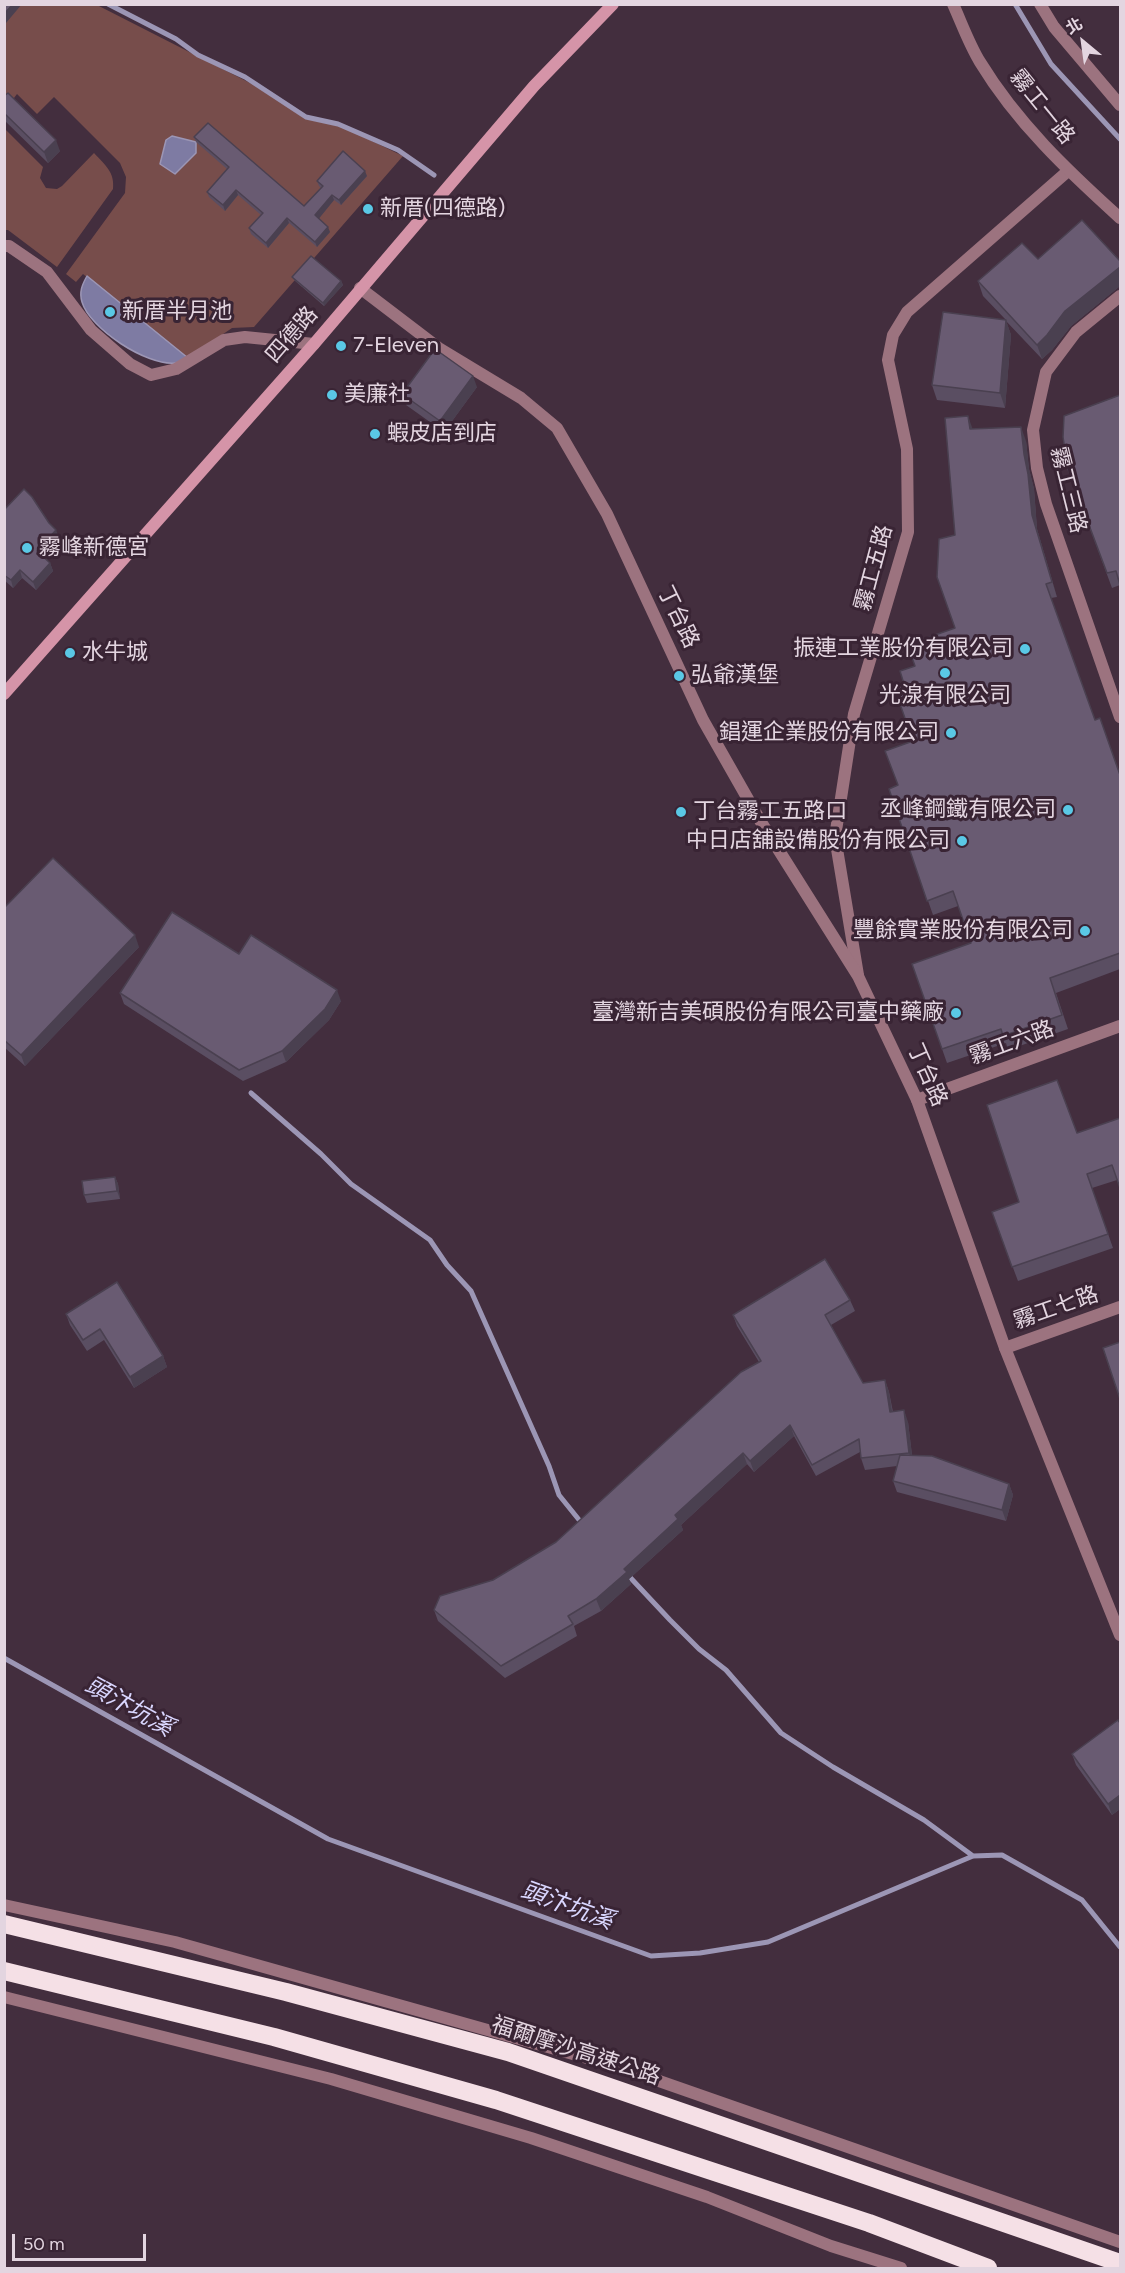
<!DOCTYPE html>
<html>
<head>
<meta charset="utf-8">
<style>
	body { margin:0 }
	#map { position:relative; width:1125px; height:2273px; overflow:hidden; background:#432e3e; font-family:Figtree,"Noto Sans TC",sans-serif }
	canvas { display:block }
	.frame { position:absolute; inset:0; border:6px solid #e3d5e0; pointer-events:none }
	.north { position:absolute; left:1053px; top:12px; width:60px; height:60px; -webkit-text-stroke:4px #392434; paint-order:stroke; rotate:331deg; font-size:16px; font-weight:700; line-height:24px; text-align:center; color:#e3d5e0 }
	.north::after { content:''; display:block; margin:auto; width:21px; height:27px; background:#e3d5e0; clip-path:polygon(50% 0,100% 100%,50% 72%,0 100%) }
	.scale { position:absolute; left:12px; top:2234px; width:134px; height:27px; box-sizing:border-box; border:3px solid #e3d5e0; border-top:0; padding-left:8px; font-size:18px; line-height:21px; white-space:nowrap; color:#e3d5e0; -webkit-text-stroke:4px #392434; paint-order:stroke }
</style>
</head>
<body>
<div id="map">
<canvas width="1125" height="2273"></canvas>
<div class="frame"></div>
<div class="north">北</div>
<div class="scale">50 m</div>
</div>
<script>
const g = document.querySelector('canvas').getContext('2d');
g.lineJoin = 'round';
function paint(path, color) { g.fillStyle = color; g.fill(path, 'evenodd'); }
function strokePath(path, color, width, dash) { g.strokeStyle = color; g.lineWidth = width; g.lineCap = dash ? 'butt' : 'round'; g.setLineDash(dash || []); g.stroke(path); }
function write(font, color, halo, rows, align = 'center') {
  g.font = font + ' Figtree,"Noto Sans TC",sans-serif'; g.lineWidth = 6; g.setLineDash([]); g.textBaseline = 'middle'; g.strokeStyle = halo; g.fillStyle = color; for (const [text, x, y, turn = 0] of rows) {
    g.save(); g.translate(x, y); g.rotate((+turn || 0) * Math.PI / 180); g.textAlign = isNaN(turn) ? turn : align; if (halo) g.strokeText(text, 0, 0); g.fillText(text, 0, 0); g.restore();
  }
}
paint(new Path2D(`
	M4 5H97L252 84 306 119 343 127 403 156 254 327 232 328 188 358 83 274 76 282 66 274 125 193 126 177 120 163 54 97 37 114 17 94 5 110Z
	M5 129 43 167 40 178 46 188 57 189 62 186 94 153C105 165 115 172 113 189L57 267 8 230H5Z`), '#774d4b');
const water = new Path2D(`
	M172 136 196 142V153L175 174 160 164 166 140Z
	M87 276 188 358C184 360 179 363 175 363 147 366 90 329 82 302 79 292 82 285 87 276Z`);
paint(water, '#7e7ba3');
strokePath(water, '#9c96b5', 1.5);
strokePath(new Path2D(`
	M108 4 176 39 198 55 245 77 306 117 338 124 398 150 434 175
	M1015 4 1051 64 1120 139
	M251 1093 321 1154 351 1184 430 1240 447 1265 471 1291 549 1466 559 1495 584 1526
	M626 1573 670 1620 699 1649 726 1670 781 1733 833 1767 924 1820 973 1856
	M4 1658 328 1839 651 1956 700 1953 768 1942 973 1856 1002 1855 1082 1900 1120 1947`), '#9c96b5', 5);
strokePath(new Path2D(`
	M1040 4 1054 27 1120 105
	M1120 296 1076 332 1046 372 1033 430 1037 468 1046 504 1120 717
	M858 975 835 837 854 714 908 532 907 449 888 360 893 335 907 312 1068 171
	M917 1100 1120 1026
	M1005 1348 1120 1307
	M4 1905 175 1942 619 2067 1120 2242
	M4 1997 331 2079 531 2138 707 2197 831 2246 901 2268`), '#9c737f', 12);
strokePath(new Path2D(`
	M953 4C962 24 969 44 980 62 1017 123 1068 171 1120 218
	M4 246H9L47 272 91 330 130 364 151 375 176 369 224 340 245 337 314 344
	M360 288 440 349 521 398 557 428 607 514 703 720 761 822 858 976 917 1100 1005 1348 1120 1635`), '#9c737f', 12);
strokePath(new Path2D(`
	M4 694 314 344 534 86 613 4`), '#d594a8', 12);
strokePath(new Path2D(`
	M4 1924 286 1992 508 2052 1120 2263
	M4 1971 274 2037 496 2100 869 2223 988 2268`), '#f5e0e6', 18);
paint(new Path2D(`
	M4 96 60 151 48 163 4 120Z
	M194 137 304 206 321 188 319 186 317 181 367 176 341 205 334 200 318 219 330 232 317 247 289 223 268 248 251 234 249 228 261 215 238 195 225 211 209 197 207 192 227 169 196 142Z
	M1038 259 1120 261V286L1071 326 1052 350 1042 359 1006 321 1011 335 1005 408 937 400 932 385 1006 320 983 296 978 281Z
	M292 277 341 281 343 285 324 306 294 280Z
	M477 387 444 432 406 405 402 394Z
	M1120 395V585L1112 588 1068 469Z
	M973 429 1026 441 1029 469 1034 489 1037 529 1057 597 1051 598 1095 720 1120 775V969L1056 993 1068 1029 1008 1050 1006 1043 947 1063 912 964 971 943 958 906 933 915 889 789 898 785 913 741 904 684 915 666 910 652 955 628V535Z
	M4 510 49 523 59 537 42 556 50 563 53 571 36 590 22 578 13 588 4 580Z
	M4 908 139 947 25 1066 4 1047Z
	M239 954 341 1001 329 1020 286 1062 243 1081 124 1004 120 993Z
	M1120 1118 1117 1180 1092 1188 1113 1248 1018 1281 992 1212 1019 1202 1077 1133Z
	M115 1177 118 1184 120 1199 87 1203 84 1195Z
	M850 1300 855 1311 831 1325 863 1383 885 1380 889 1392 893 1412 908 1422 912 1455 1009 1484 1013 1495 1006 1521 897 1492 893 1481 897 1466 865 1470 861 1458 860 1452 816 1476 794 1436 754 1472 747 1464 681 1525 683 1530 629 1579 631 1584 601 1611 574 1626 577 1636 505 1678 438 1621 434 1610 493 1580 556 1542 759 1362 737 1326 733 1315Z
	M66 1314 163 1356 167 1367 134 1388 104 1340 87 1351 70 1325Z
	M1120 1723V1809L1112 1815 1076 1765 1072 1754Z`), '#5a4e62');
paint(new Path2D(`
	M13 4H22L6 23 4 18V14Z
	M56 140 60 151 48 163 44 152Z
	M365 171 367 176 341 205 339 200Z
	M236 190 238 195 225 211 223 205Z
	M332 195 334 200 317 221 315 215Z
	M287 218 289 223 268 248 266 243Z
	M328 227 330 232 317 247 315 242Z
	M1120 267V286L1071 326 1052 350 1042 359 1037 345 1065 311Z
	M341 281 343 285 324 306 323 303Z
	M1006 320 1011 335 1005 408 1000 393Z
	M473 376 477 387 444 432 440 421Z
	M968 416 973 430 970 429Z
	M1021 427 1026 441 1029 469 1034 489 1037 529 1057 597 1032 515Z
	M56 530 59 537 40 559 37 551Z
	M50 563 53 571 36 590 33 582Z
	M20 570 22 578 13 588 11 580Z
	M135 935 139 947 25 1066 21 1055Z
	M337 990 341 1001 329 1020 286 1062 282 1051Z
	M115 1177 118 1184 120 1199 117 1191Z
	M163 1356 167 1367 134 1388 130 1377Z
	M885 1380 889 1392 894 1423 890 1412Z
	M904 1410 908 1422 913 1464 909 1453Z
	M790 1425 794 1436 754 1472 750 1461Z
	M743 1453 747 1464 681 1525 683 1530 629 1579 631 1584 601 1611 596 1599 675 1515Z
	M1009 1484 1013 1495 1006 1521 1002 1510Z
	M1120 1795V1809L1112 1815 1108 1804Z`), '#4a4050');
const building = new Path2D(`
	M4 4H13L4 14Z
	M8 93 56 140 44 152 4 113V96Z
	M208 123 304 206 323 186 317 181 343 151 365 171 339 200 332 195 315 215 328 227 315 242 287 218 266 243 249 228 263 213 236 190 223 205 207 192 229 167 194 137Z
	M1082 220 1120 261V267L1065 311 1047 335 1037 345 978 281 1022 243 1038 259Z
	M311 256 341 281 323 303 292 277Z
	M943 312 1006 320 1000 393 932 385Z
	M435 349 473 376 440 421 402 394Z
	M1120 395V585L1116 571 1107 573 1068 469 1063 437 1064 416Z
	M968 416 970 429 1021 427 1024 454 1028 474 1032 515 1052 582 1046 584 1095 720 1100 718 1120 775V953L1050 978 1062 1015 1003 1036 1001 1029 942 1049 912 964 971 943 953 891 927 901 889 789 898 785 885 751 913 741 894 687 904 684 900 671 915 666 910 652 912 643 955 628 937 577 939 539 955 535 945 418Z
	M24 489 32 497 49 523 56 530 37 551 50 563 33 582 20 570 11 580 4 575V510Z
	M53 858 135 935 21 1055 4 1040V908Z
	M172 912 239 954 251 935 337 990 325 1009 282 1051 239 1070 120 993Z
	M1057 1080 1077 1133 1120 1118V1188L1112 1165 1087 1174 1108 1234 1012 1267 992 1212 1019 1202 987 1105Z
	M115 1177 117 1191 84 1195 82 1181Z
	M825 1259 850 1300 825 1315 863 1383 885 1380 890 1412 904 1410 909 1453 861 1458 859 1439 812 1465 790 1425 750 1461 743 1453 675 1515 678 1519 624 1569 627 1572 596 1599 568 1616 573 1624 501 1666 434 1610 440 1596 493 1580 556 1542 741 1372 761 1361 733 1315Z
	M117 1282 163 1356 130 1377 100 1329 83 1340 66 1314Z
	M1120 1342V1399L1103 1348Z
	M900 1455 932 1456 1009 1484 1002 1510 893 1481Z
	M1118 1720 1120 1723V1795L1108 1804 1072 1754Z`);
paint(building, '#695b72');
strokePath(building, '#4a4050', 1.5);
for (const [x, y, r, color] of [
	[368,209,6,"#5ac8e5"],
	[110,312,6,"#5ac8e5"],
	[341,346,6,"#5ac8e5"],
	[332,395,6,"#5ac8e5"],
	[375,434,6,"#5ac8e5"],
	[27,548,6,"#5ac8e5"],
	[1025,649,6,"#5ac8e5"],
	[70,653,6,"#5ac8e5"],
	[945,673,6,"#5ac8e5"],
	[679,676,6,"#5ac8e5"],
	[951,733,6,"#5ac8e5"],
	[1068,810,6,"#5ac8e5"],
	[681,812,6,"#5ac8e5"],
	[962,841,6,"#5ac8e5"],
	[1085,931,6,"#5ac8e5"],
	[956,1013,6,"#5ac8e5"]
]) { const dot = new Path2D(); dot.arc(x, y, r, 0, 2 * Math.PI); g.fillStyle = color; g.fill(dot); strokePath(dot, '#392434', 2); }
write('22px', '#e3d5e0', '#392434', [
	["霧工一路",1042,107,51],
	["四德路",292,335,-49],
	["霧工三路",1068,490,76],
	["霧工五路",874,568,-75],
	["丁台路",678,617,64],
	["霧工六路",1012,1043,-20],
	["丁台路",927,1075,66],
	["霧工七路",1056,1308,-19],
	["福爾摩沙高速公路",576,2051,18]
]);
write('22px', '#e3d5e0', '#392434', [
	["新厝(四德路)",380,209],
	["新厝半月池",122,312],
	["7-Eleven",353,346],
	["美廉社",344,395],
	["蝦皮店到店",387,434],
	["霧峰新德宮",39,548],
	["振連工業股份有限公司",1013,649,"right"],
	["水牛城",82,653],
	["弘爺漢堡",691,676],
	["光湶有限公司",945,696,"center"],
	["錩運企業股份有限公司",939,733,"right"],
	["丞峰鋼鐵有限公司",1056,810,"right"],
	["丁台霧工五路口",693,812],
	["中日店舖設備股份有限公司",950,841,"right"],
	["豐餘實業股份有限公司",1073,931,"right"],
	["臺灣新吉美碩股份有限公司臺中藥廠",944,1013,"right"]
], 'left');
write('italic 24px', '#d9d6fe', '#392434', [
	["頭汴坑溪",129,1707,29],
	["頭汴坑溪",567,1906,20]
]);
</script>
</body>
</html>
